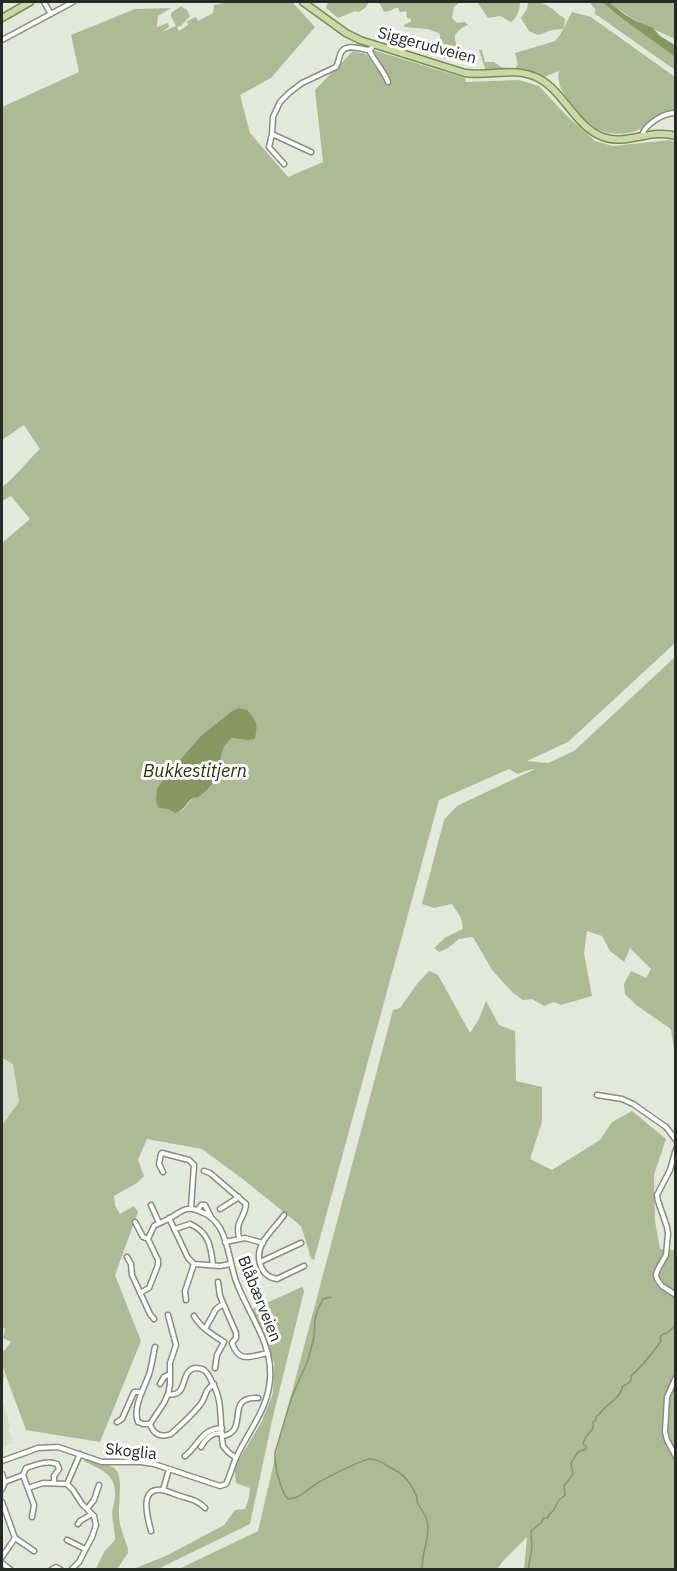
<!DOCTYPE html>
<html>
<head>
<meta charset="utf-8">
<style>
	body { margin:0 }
	#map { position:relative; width:677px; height:1571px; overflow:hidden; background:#e3e8da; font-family:"IBM Plex Sans",sans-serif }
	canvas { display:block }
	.frame { position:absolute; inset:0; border:3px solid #272924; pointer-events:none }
</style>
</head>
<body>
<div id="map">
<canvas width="677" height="1571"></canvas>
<div class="frame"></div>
</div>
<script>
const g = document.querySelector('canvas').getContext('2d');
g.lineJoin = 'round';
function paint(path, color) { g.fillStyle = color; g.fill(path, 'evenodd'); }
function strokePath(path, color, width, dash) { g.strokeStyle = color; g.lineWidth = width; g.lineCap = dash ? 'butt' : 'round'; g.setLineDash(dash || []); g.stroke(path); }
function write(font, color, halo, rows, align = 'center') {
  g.font = font + ' "IBM Plex Sans",sans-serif'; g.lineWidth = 6; g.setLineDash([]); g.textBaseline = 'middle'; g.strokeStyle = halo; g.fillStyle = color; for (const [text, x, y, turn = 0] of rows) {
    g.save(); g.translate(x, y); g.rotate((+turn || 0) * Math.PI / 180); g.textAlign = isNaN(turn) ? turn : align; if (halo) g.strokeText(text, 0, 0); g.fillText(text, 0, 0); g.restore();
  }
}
paint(new Path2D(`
	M2 1059 13 1064 19 1102 2 1125Z
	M2 1401 8 1416 7 1418 10 1426 8 1432H10L13 1443 4 1446 5 1450 2 1452Z`), '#d5dcc8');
paint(new Path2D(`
	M228 2H292L315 27 271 78 240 95 250 133 288 177 323 162 315 90 353 51 366 54 370 57 372 62 382 75V64L376 57 373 50 465 78 466 82 519 80 539 86 567 116 595 141 613 146 670 140 675 142V643L568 742 527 761 548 763 574 751 675 657V1057L671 1029 636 1005 625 994 624 984 631 971 646 978 651 969 630 948 624 962 610 951 602 936 587 931 584 953 592 996 561 1005 554 1002 544 1006 532 999 523 1000 513 993 492 970 473 937 459 939 448 948 439 952 434 948 446 937 463 929 461 918 452 904 434 908 422 904 444 820 457 806 535 769 528 770 518 774 509 769 439 800 314 1260 311 1258 301 1226 244 1180 202 1149 147 1139 138 1160 144 1176 137 1183 114 1196 115 1205 120 1214 134 1206 138 1212 115 1275 141 1341 100 1442 26 1430 2 1365 4 1377 2 1378V1357L3 1352 11 1342 3 1338 5 1328 2 1329V1125L19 1102 13 1064 2 1058V543L30 519 11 496 2 501V487C16 477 27 461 40 449L24 425 2 440V107L79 72 71 35 135 9 171 8 158 16 157 27 168 23 169 27 162 32 176 26 171 16V13L181 6 187 10 190 16 181 26 177 27 179 31 188 25 187 21 196 17 198 21 213 13 214 5ZM232 711 247 740 232 738C221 746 220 752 221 764L183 810 175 813 168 809 221 722Z
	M328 2H369L365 8 359 12 355 11 338 18 326 8Z
	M375 2H460L454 7 452 18 457 23 465 22 468 25C457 30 451 35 458 47L462 49 467 56 461 60 443 58C437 50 443 41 439 33L428 29 404 27 405 24 411 22V19L407 18 406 11 400 12 398 8H395L390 11 384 12 380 4Z
	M477 2H520C520 9 517 18 511 22L500 16 488 18Z
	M528 2C546 0 551 9 565 19 564 31 563 29 553 30 548 31 542 34 538 35L529 31 521 18 527 9Z
	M589 2H602L620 17 675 57V70L594 13 596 10Z
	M609 2H675V39C650 27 631 20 609 2Z
	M572 12 591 17 675 77V109L673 112C662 117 646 127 636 131 624 135 605 135 595 128 586 122 578 112 572 104 564 94 556 85 559 71L542 78 486 71 479 50H482L485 62H494L501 67 515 69 518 64 515 53 555 41 560 35Z
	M429 971 438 975 470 1033 479 1019 486 1001 499 1025 515 1031 516 1081 542 1087V1122L530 1159 552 1170 600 1140 612 1122 632 1111 666 1139 654 1175 655 1221 660 1249 675 1250V1569H524L527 1537 503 1561 497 1569 177 1570 258 1531 279 1441 393 1010 400 1008 417 984Z
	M302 1287 304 1291 272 1421 250 1524 158 1569 131 1570 168 1555 224 1525 235 1510 245 1509 249 1498 250 1488 236 1483 234 1468 262 1421 273 1393 274 1363 253 1309Z
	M87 1459C93 1461 114 1465 117 1471 123 1481 118 1506 119 1517 120 1528 125 1539 128 1549V1553L117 1569H96L104 1552 115 1540C115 1531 112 1521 112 1512 113 1507 115 1502 115 1497 117 1474 101 1470 84 1461V1460Z`), '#aeb996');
paint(new Path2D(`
	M602 2H609L624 14 636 21 653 28 660 36 675 45V57L620 17Z
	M239 708 247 710C257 722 258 723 255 739L247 740 232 738C215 751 225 764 215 780 211 786 203 794 198 797 196 798 194 797 193 798 185 803 187 809 175 813L168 809 159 808 156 802 157 789 163 780 200 737 232 711Z`), '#869761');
strokePath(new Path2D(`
	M331 1297 323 1299 318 1309 315 1320 314 1337 308 1360 291 1399 275 1453C274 1463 280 1491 288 1499 300 1499 306 1490 316 1484 324 1479 363 1459 370 1459 378 1458 385 1465 391 1468 402 1473 411 1483 416 1495 417 1498 417 1501 418 1504 421 1509 425 1514 427 1520 431 1537 421 1553 422 1570
	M528 1570 532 1548 531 1531 542 1522 543 1518H548L549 1514C556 1511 555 1505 559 1500 561 1498 563 1497 565 1495L564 1486 573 1474 571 1463 578 1452 586 1449V1446L583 1444C584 1441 586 1436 588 1434 592 1430 594 1429 593 1422L596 1420V1417C601 1413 603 1409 607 1406 614 1400 621 1395 623 1386 628 1384 632 1382 631 1376 643 1365 652 1354 661 1341L660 1337 663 1334 667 1333 676 1325`), '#869761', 1.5);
const minor = new Path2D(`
	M44 2 51 14
	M2 40 73 2
	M369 50C375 62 384 71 388 82
	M272 134 311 152
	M642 135C645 125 664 112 676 113
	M284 164 269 147 272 134 273 117 280 102 289 93 302 83 336 67C339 62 339 55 342 51 348 44 361 49 368 50L371 49 373 45
	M597 1095 622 1099 633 1104 666 1127 676 1140
	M676 1149 670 1170 657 1195 658 1201 667 1227 668 1234 666 1255 658 1269 656 1275 657 1279 662 1286 676 1295
	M204 1171 210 1173 246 1204C245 1219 235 1219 239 1238
	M163 1172 159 1164 161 1154 162 1153 189 1160 194 1165 191 1208
	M151 1205 159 1223
	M220 1209 239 1197
	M198 1210 201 1205H205L211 1217
	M284 1215C278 1224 269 1232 263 1242 255 1256 259 1276 277 1279L304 1266
	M169 1218 188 1258 194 1264 220 1266 230 1264
	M135 1222 143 1237 148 1239
	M175 1229 190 1224C209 1232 211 1247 213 1265
	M225 1242 245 1238 263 1243
	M127 1257 131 1264 132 1275 150 1314 154 1319
	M260 1262 301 1243
	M218 1282 220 1296 236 1333V1338L232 1343C239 1364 251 1356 268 1353
	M186 1300 185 1291 194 1264
	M194 1316C201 1328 213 1335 224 1342L217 1355 215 1368
	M205 1329 216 1309 223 1304
	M155 1347C153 1355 152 1364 150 1371 146 1386 132 1406 138 1422L143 1424H150L164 1403 168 1394 170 1385V1363L176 1345 168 1315
	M676 1377 667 1397 665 1432 667 1440 676 1457
	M160 1384 164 1377 170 1374
	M168 1394C189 1398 179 1371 195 1368 199 1368 201 1368 204 1370 208 1373 210 1378 212 1382 224 1402 219 1424 223 1446L228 1452 236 1458
	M117 1422 122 1419 134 1392H142
	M150 1424C153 1434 161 1438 171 1434 181 1425 192 1415 200 1405 207 1397 203 1391 214 1384
	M222 1436C251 1432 223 1396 258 1398
	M201 1447C206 1438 211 1433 222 1433
	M185 1456C199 1445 201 1429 222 1428
	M2 1461 38 1448 58 1447 102 1462H141L154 1464 220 1486 226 1484C230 1476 232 1467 236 1458 248 1431 268 1410 270 1379 273 1343 248 1314 236 1281 230 1264 229 1244 220 1228 215 1220 208 1214 199 1211 186 1205 181 1212 170 1218 165 1221 159 1223 154 1226L148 1239 158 1260V1265L149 1288 140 1293
	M2 1474 5 1482 23 1475 26 1468C36 1465 46 1460 57 1464L59 1469 54 1476V1483
	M23 1475 34 1505 32 1517
	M28 1488 43 1483 67 1484
	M2 1489 5 1482
	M163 1490 169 1469
	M2 1502 15 1538 34 1551
	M87 1509 94 1500 99 1485
	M78 1524 80 1521 92 1514
	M151 1531C148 1519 138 1487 162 1490 168 1491 174 1494 180 1496 189 1499 198 1500 205 1508
	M67 1540 85 1549
	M2 1557 15 1538
	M2 1563 11 1570
	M51 1570 56 1567 61 1570
	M71 1570 79 1562 92 1537 96 1525 94 1516 82 1504 73 1490 67 1484 80 1454`);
const major = new Path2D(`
	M303 2 346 33 360 40 465 73C490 77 514 66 538 78 564 91 575 127 603 137 626 146 651 128 676 136
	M2 18 30 2`);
strokePath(minor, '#888d80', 7);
strokePath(major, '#7b8b53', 9);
strokePath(minor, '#fff', 4);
strokePath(major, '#cbd9a7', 6);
write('16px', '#272924', '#fff', [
	["Siggerudveien",427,46,15],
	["Blåbærveien",259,1299,68],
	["Skoglia",131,1452,6]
]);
write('italic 18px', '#2a340a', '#fff', [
	["Bukkestitjern",195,772]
]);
</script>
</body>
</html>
